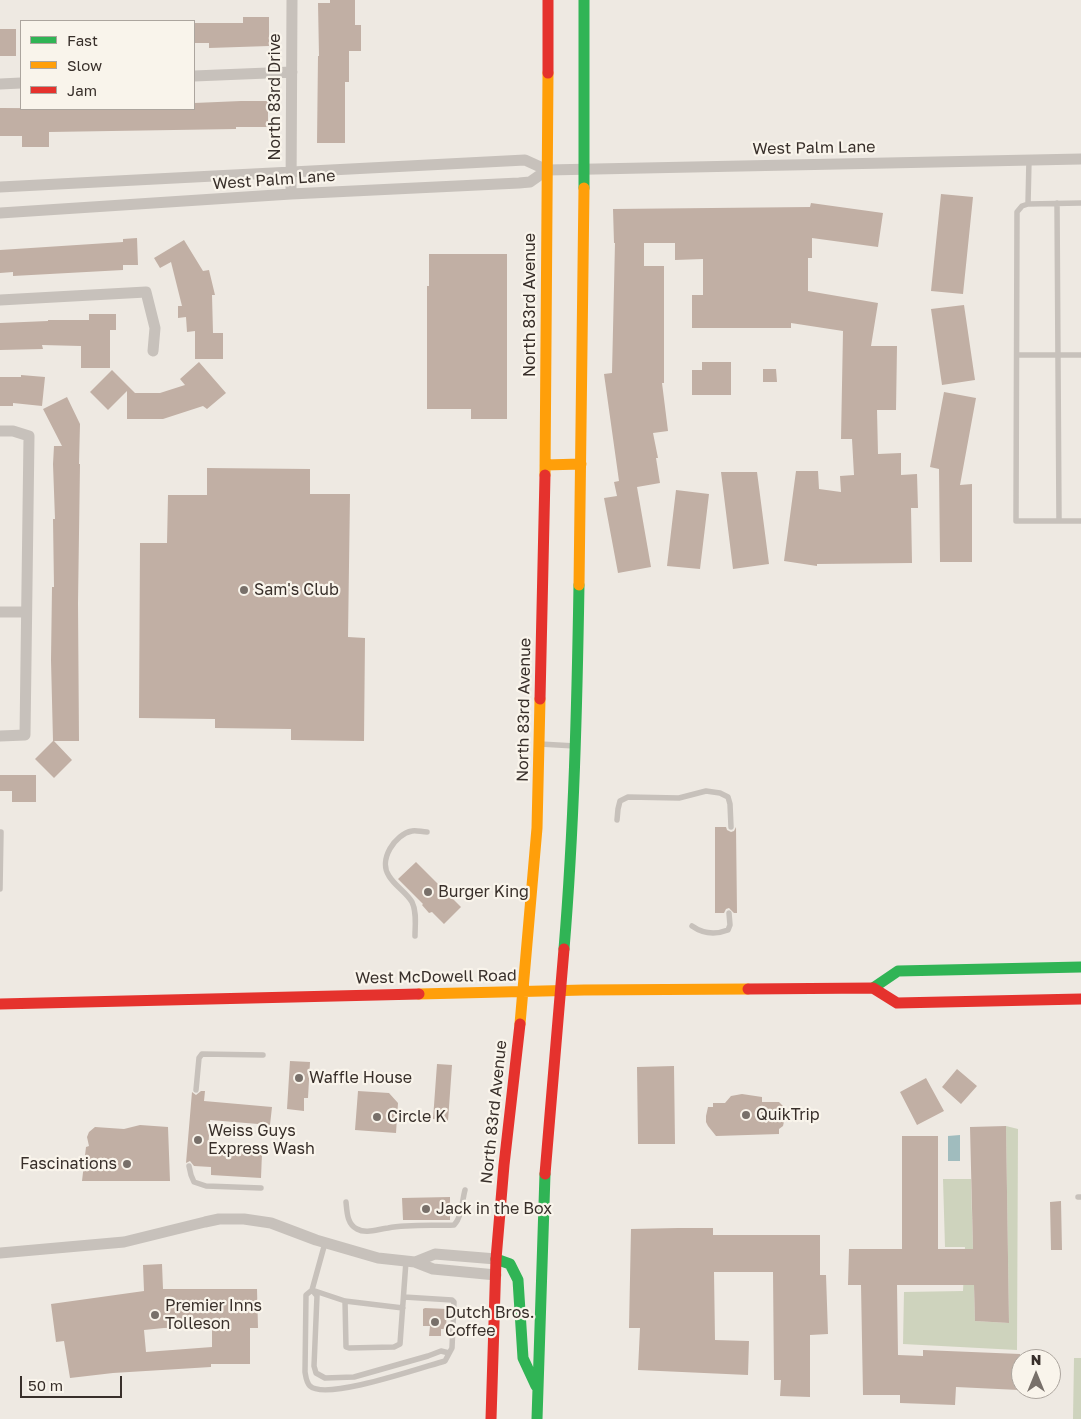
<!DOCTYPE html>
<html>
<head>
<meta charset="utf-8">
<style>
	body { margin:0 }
	#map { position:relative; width:1081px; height:1419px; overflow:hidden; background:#eee9e2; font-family:"Golos Text",sans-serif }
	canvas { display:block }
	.legend { position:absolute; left:20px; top:20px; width:175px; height:90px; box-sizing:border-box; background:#f9f4eb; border:1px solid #aca59e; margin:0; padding:6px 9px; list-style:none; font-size:15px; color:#382f2a }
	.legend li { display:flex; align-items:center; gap:10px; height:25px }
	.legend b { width:25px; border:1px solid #aca59e }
	.north { position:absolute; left:1011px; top:1349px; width:50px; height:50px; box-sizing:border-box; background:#f9f4eb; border:1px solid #aca59e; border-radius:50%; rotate:0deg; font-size:14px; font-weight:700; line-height:20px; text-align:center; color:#382f2a }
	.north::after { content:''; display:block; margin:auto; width:18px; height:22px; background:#78706a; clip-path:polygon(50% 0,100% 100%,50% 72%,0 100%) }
	.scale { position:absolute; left:20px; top:1376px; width:102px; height:22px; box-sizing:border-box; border:2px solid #382f2a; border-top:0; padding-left:6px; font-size:15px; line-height:18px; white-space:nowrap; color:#382f2a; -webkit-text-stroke:4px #f9f4eb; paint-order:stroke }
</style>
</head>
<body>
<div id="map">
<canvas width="1081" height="1419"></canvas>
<ul class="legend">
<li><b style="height:6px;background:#30b455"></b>Fast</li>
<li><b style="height:6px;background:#ff9f0a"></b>Slow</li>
<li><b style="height:6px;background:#e5322d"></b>Jam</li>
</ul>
<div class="north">N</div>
<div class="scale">50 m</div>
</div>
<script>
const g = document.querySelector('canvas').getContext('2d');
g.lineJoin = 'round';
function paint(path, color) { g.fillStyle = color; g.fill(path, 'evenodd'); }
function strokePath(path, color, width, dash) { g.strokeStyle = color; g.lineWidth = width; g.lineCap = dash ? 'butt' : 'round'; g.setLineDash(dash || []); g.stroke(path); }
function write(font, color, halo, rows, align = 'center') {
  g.font = font + ' "Golos Text",sans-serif'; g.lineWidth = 4.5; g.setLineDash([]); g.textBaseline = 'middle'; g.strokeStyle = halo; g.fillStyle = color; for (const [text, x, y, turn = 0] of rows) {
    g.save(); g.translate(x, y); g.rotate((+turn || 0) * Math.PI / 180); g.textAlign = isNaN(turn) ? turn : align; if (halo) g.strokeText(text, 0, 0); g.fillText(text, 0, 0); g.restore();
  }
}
paint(new Path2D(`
	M1006 1126 1018 1129 1017 1350 903 1344 904 1292 963 1291 965 1247H945L943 1179H971L975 1321 1009 1323Z
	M1074 1358H1081V1419H1073Z`), '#ced3bd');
paint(new Path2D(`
	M960 1135V1161H948V1136Z`), '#a0bcbe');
paint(new Path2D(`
	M330 0H355V25H361V51H349V82H345V143H317L318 56H319L318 3H330Z
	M243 17H269V46L209 48V43H194V23H243Z
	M0 29H16V56H0Z
	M241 101H268V127H236V129L49 132V147H22V136H0V108L194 109V103Z
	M941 194 973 197 963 294 931 291Z
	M811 203 883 213 878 247 812 238V258H808V291L878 303 871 346H897L896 410H877L878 454 901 453V475L917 474 918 508H911L912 563 817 564V566L784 561 796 471H818L819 489 841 492 840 476 854 475 852 439H841L843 331 791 323V328H692V295H703V259L675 260V243H644V266H664V383H662L668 431 653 433 658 458H656L660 483 637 487 651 567 618 573 604 498 617 496 614 482 619 481 604 374 612 373 615 243H614L613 209 810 207Z
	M137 238 138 265H123V270L13 276V272L0 273V250L123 242V239Z
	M184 240 203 271 209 270 215 295H212L213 333H223V359H195V331L187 332 186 317 178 318V306H182L171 262 160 268 154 258Z
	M429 254H507V419H471V409H427V286H429Z
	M964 305 975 380 942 385 931 309Z
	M89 314H116V330H110V368H81V346L42 345 43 349 0 350V323L48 321V320H89Z
	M199 362 226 393 207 409 203 406 163 419H127V391L108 410 90 392 112 370 135 393H160L185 385 180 379Z
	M702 362H731V395H692V370H702Z
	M763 369H776L777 382H763Z
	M21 375 45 377 42 406 13 403V406H0V377H21Z
	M944 392 976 398 960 485 972 484V562H940L939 469 930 467Z
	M67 397 80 424 79 464H80L78 603 79 741H54L72 760 54 778 35 759 53 741 51 660 52 587H54L53 519H55L53 464 54 446H62L43 409Z
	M207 468 310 469V494H350L348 637 365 638 364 741 291 740V729L215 728V719L139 718 140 543H167L168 495H207Z
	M721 472H757L769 564 733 569Z
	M676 490 709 494 700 569 667 566Z
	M0 775H36V802H12V791H0Z
	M715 827H726L727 830 731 832 734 831 736 827 737 913H734L729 908 726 909 724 913H715Z
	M416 862 461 907 444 924 432 912 429 913 422 905 423 904 398 879Z
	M290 1061 310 1062 308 1098H304V1111L287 1109Z
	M437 1064 452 1065 448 1121 433 1119Z
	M674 1066 675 1144H638L637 1067Z
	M957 1069 977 1086 961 1104 942 1087Z
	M926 1078 944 1111 917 1125 900 1092Z
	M201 1091H205L204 1101 272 1107 270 1125 210 1120 208 1150 262 1153 261 1178 211 1175V1167L194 1166 190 1161 186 1163 192 1092 196 1095Z
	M358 1091 389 1093 398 1103 396 1133 355 1130Z
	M742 1094 762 1097V1102H779L783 1106 785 1117 783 1126 779 1129V1134L716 1136 708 1126 706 1122V1116L708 1107H713V1103H725L731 1096Z
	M140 1125 168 1127 170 1181H82L86 1147 89 1146 87 1137 89 1132 95 1127 124 1129Z
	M1006 1126 1009 1323 975 1321 974 1285H897L898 1355 923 1356V1350L1020 1354 1019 1390 956 1387 955 1405 900 1403V1395H863L861 1285H848L849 1249H902V1136H938V1249H973L970 1127Z
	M450 1197V1220H403L402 1198Z
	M1061 1201 1062 1250H1051L1050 1202Z
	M678 1228H713V1235H820V1275H826L828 1334 810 1335V1397L780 1396 781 1380H774L773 1272H714L715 1340 749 1341 748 1375 638 1370 640 1328H629L631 1229Z
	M162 1264 163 1289H257L258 1328H250V1364H211V1367L113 1373 70 1378 64 1341 56 1342 51 1304 144 1291 143 1265ZM212 1327V1347L146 1352 144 1330 164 1328Z
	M425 1308 447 1309 446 1329H441V1336H429L430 1326H423V1309Z`), '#c1afa4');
strokePath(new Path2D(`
	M1029 160 1028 204 1022 206 1017 212 1016 521H1081
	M1057 203 1059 521
	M1028 204 1081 203
	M1017 355H1081
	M540 744 575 746
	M617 820 618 809 620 801 628 797 679 798 706 791 720 793 728 797 730 804 731 827
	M0 889 1 832
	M692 926C702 933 715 935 728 930L730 925 729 913
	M415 936C415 925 417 912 412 902 406 892 395 886 389 876 378 860 395 834 412 831 416 830 422 832 427 832
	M196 1090 199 1058 202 1054 263 1055
	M189 1166 191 1175 194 1182 206 1186 261 1188
	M1078 1197H1081
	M346 1202C347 1212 347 1224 357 1229 366 1234 378 1229 388 1228 409 1224 432 1226 454 1225 462 1217 462 1201 465 1190
	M325 1243 312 1290 306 1295 305 1372C306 1377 306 1382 310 1386 326 1401 423 1367 445 1361L452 1348 454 1302 452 1300 404 1297
	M312 1290 317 1296 314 1366 316 1373 325 1378 354 1377 428 1356 441 1351 449 1353
	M312 1290 345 1301 403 1308
	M345 1301 346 1347 349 1348 394 1347 400 1344 406 1261`), '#c7c1bb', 5.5);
strokePath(new Path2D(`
	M194 76 292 72
	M0 84 21 83
	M0 187 525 160 547 170 1081 159
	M291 194 292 0
	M0 213 291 194 519 183 530 182 547 170
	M0 300 146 292 155 328 153 351
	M0 431H13L29 436 25 735 0 736
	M0 612H26
	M0 1253 124 1242 205 1222 219 1219H244L271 1223 316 1240 378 1258 415 1262 433 1269 496 1275
	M415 1262 435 1254 496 1259`), '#c7c1bb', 11);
strokePath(new Path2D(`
	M584 0V188
	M564 949C574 828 577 706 579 585
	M873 988 898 971 1081 967
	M496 1259 510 1264 518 1280 523 1358 536 1386
	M537 1419 545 1174`), '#30b455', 11);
strokePath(new Path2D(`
	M545 465 581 464
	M545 475 548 73
	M579 585 584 188
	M419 994 584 990 748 989
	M520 1024 537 828 540 699`), '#ff9f0a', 11);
strokePath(new Path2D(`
	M548 73V0
	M540 699 545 475
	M748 989 873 988 897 1003 1081 999
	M0 1004 419 994
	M545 1174 564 949
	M491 1419 496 1259 504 1165 520 1024`), '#e5322d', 11);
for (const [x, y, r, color] of [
	[244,590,5,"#78706a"],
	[428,892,5,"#78706a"],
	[299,1078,5,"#78706a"],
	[746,1115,5,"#78706a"],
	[377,1117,5,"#78706a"],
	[198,1140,5,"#78706a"],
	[127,1164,5,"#78706a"],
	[426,1209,5,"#78706a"],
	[155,1315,5,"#78706a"],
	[435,1322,5,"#78706a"]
]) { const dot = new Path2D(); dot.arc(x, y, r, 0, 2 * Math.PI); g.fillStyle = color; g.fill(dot); strokePath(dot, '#f9f4eb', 2); }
write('16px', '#382f2a', '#f9f4eb', [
	["North 83rd Drive",275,97,-90],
	["West Palm Lane",814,148,-1],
	["West Palm Lane",274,180,-4],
	["North 83rd Avenue",530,305,-90],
	["North 83rd Avenue",524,710,-89],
	["West McDowell Road",436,977,-1],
	["North 83rd Avenue",494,1112,-84]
]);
write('16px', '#382f2a', '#f9f4eb', [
	["Sam's Club",254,590],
	["Burger King",438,892],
	["Waffle House",309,1078],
	["QuikTrip",756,1115],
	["Circle K",387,1117],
	["Weiss Guys",208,1131],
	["Express Wash",208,1149],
	["Fascinations",117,1164,"right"],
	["Jack in the Box",436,1209],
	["Premier Inns",165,1306],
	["Tolleson",165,1324],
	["Dutch Bros.",445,1313],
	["Coffee",445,1331]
], 'left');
</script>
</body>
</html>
